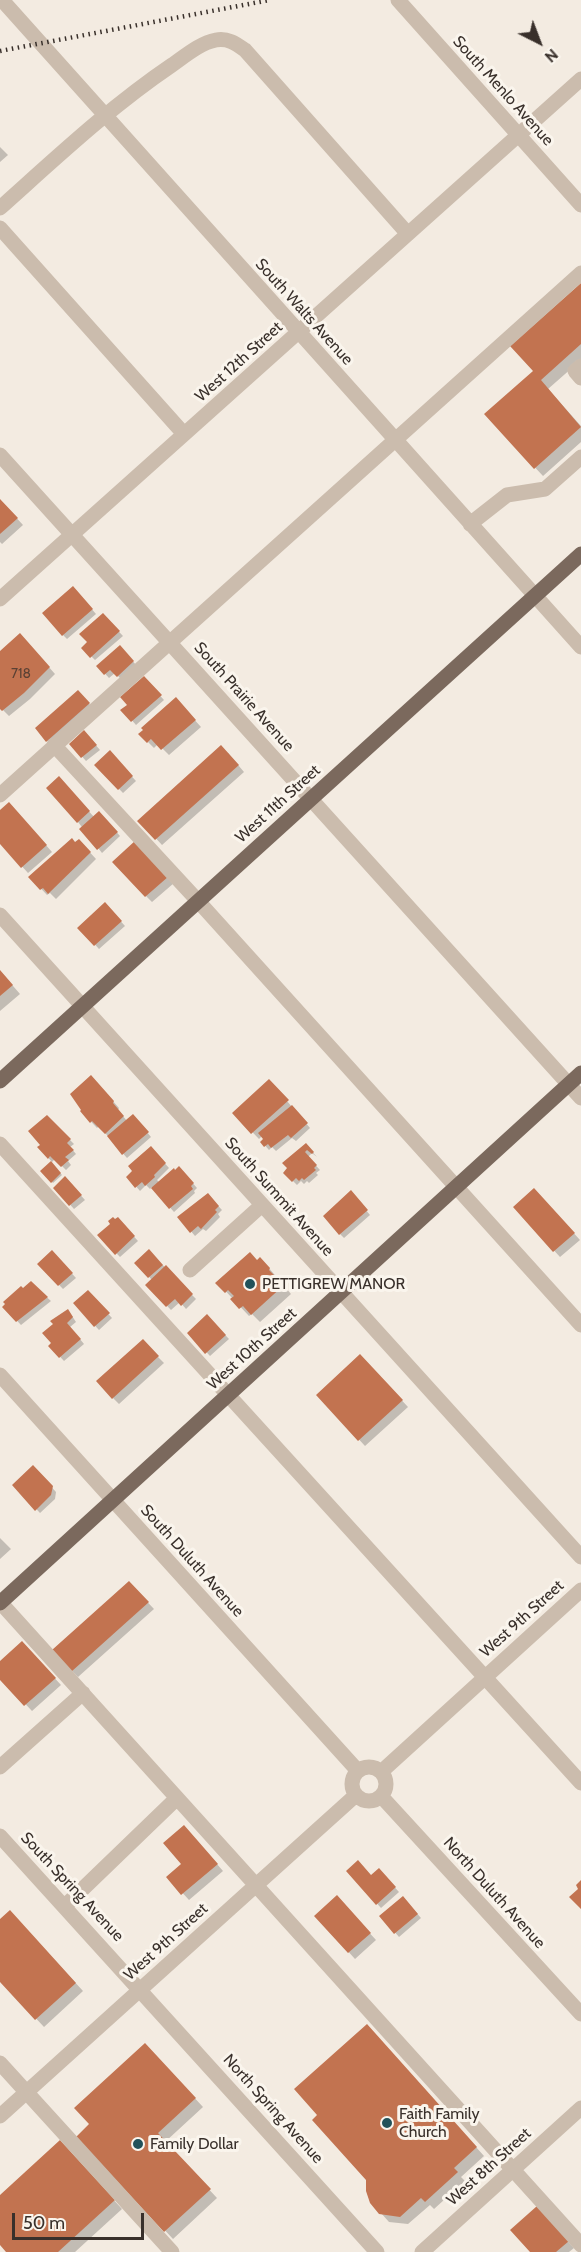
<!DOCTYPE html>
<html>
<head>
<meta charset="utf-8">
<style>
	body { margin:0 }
	#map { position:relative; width:581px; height:2252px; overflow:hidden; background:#f3ebe1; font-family:Cabin,sans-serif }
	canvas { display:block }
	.north { position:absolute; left:509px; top:12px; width:60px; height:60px; -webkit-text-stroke:4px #faf5ed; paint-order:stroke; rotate:138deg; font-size:16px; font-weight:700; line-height:24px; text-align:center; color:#39302b }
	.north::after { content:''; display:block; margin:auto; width:21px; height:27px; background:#39302b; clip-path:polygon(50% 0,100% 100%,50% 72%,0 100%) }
	.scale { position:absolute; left:12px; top:2213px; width:132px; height:27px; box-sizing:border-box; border:3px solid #39302b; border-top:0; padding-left:8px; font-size:18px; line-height:21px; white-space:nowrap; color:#39302b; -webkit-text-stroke:4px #faf5ed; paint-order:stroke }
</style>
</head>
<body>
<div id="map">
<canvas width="581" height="2252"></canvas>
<div class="north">N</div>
<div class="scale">50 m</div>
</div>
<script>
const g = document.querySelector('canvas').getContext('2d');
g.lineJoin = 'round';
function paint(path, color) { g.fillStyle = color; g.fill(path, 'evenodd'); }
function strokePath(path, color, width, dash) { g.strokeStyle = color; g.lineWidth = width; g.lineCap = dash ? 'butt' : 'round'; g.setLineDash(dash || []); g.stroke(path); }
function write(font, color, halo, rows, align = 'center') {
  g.font = font + ' Cabin,sans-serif'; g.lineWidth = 6; g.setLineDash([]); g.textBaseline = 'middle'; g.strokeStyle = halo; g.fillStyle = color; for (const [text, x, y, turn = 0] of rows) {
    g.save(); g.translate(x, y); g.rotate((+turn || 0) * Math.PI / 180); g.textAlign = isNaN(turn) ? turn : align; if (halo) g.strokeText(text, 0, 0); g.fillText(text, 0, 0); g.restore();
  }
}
paint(new Path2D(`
	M0 147 8 155 0 162Z
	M581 285V360L548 389 581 426V442L543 476 486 415 535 371Z
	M0 500 23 525 2 544 0 542Z
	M77 592 96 614 67 639 63 635Z
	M103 615 123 636 95 660 83 648 89 642Z
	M26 641 55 674 30 699 9 716 0 707V653Z
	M120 647 137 666 122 680 115 673 109 678 98 666Z
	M144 678 164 700 136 725 123 710 129 705Z
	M78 692 93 708 51 745 37 729Z
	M182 706 201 727 169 755 158 744 154 748 148 742Z
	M88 736 100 750 86 761 71 744Z
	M110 753 136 781 123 793 96 765Z
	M228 753 244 772 162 845 140 821Z
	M59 778 94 817H103L120 836 102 853 78 822Z
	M15 810 52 852 28 873 0 842V812Z
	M136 842 174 883 152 902 146 896Z
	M75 844 85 847 96 859 56 899 50 893 47 895 30 877Z
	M105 904 125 926 99 949 80 928Z
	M0 971 20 994 0 1011Z
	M97 1083 119 1108 118 1110 127 1121 137 1120 151 1137 127 1158 99 1126 97 1128 82 1112Z
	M275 1087 310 1128 296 1141 292 1138 276 1151 272 1147 269 1150 262 1142 265 1139 262 1136 259 1139 234 1113Z
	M47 1117 74 1144 70 1147 76 1154 68 1161 71 1165 66 1170 55 1159 51 1163 62 1175 53 1183 42 1171 52 1162 39 1147 42 1145Z
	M306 1145 317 1157 312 1153 308 1157 320 1170 316 1173 318 1175 309 1183 307 1181 304 1184 301 1181 297 1185 285 1173Z
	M151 1148 169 1168 157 1180 159 1182 183 1172 197 1188 194 1191 195 1193 174 1212 152 1187 150 1189 146 1185 140 1191 128 1177Z
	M65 1178 85 1200 74 1209 55 1188Z
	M208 1195 222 1210 218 1214 220 1217 206 1231 203 1229 195 1236 179 1217Z
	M354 1196 370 1215 344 1238 340 1234Z
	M540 1196 580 1240 560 1257 515 1208Z
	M118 1219 138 1241 120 1257 99 1235Z
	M149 1251 196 1299 186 1309 180 1302 171 1310 147 1285 152 1280 136 1263Z
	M52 1252 76 1278 63 1289 39 1264Z
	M257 1262 268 1267 291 1294 260 1322 252 1314 249 1316 218 1283Z
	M31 1283 51 1301 21 1325 4 1307Z
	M88 1292 112 1318 99 1330 75 1304Z
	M68 1310 76 1322 70 1327 84 1344 64 1361 50 1346Z
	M207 1316 229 1339 210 1356 189 1333Z
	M142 1341 164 1363 119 1404 113 1398Z
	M366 1362 408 1407 365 1446 318 1395Z
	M33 1467 56 1492 55 1499 40 1513 14 1485Z
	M0 1538 11 1549 0 1559Z
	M135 1589 154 1609 78 1677 72 1671Z
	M28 1649 61 1685 32 1711 0 1677V1663Z
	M190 1833 223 1871 189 1900 168 1877 183 1864Z
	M379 1870 399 1892 381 1908 348 1871 371 1876Z
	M407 1902 421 1918 399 1937 381 1916Z
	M343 1904 376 1940 355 1959 316 1916Z
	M18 1920 83 1991 44 2027 0 1980V1921Z
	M375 2034 484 2156 461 2177 465 2181 434 2209 430 2205 408 2224 389 2222 381 2213 368 2179Z
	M153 2053 203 2107 165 2142 217 2198 173 2239 78 2137Z
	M68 2150 122 2209 75 2252H8L0 2243V2197Z
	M537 2208 574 2248 569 2252H532Z`), '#0003');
paint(new Path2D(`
	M581 283V344L541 380 581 427 534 469 484 414 533 371 510 346Z
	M0 499 18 518 0 534Z
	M73 586 93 609 62 636 42 613Z
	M103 613 120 631 90 658 81 648 87 642 79 634Z
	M20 633 50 667 24 693 2 711 0 709V651Z
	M120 645 134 661 117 677 110 670 104 675 96 666Z
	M144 676 162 695 131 722 120 710 127 705 120 697Z
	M78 690 90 703 46 742 35 728Z
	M176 697 196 720 161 750 151 739 147 743 138 734 143 730 141 728Z
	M84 730 97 745 81 758 69 744Z
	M221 745 239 765 155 840 137 821Z
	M110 750 133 776 118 790 94 765Z
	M59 776 90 811 77 823 46 788Z
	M9 802 47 845 21 868 0 844V810Z
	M99 811 118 832 97 850 79 829Z
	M72 838 75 842 79 839 91 852 48 894 43 888 40 890 28 877Z
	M136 840 169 876 145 897 112 862Z
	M105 902 122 921 94 946 77 928Z
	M0 970 13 985 0 996Z
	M91 1075 114 1101 113 1103 124 1116 105 1134 92 1121 90 1123 80 1111 81 1110 70 1094Z
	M269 1079 289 1100 251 1134 232 1113Z
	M292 1105 308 1123 291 1138 288 1135 271 1148 268 1144 264 1147 260 1142 263 1139 258 1133Z
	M133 1114 149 1132 122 1155 107 1136Z
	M47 1115 71 1139 67 1143 74 1150 65 1157 69 1160 61 1167 50 1156 48 1159 37 1147 40 1145 28 1131Z
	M306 1143 314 1152 312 1154 307 1150 305 1152 317 1165 314 1168 316 1170 304 1180 302 1178 299 1181 296 1178 292 1182 283 1173 287 1168 282 1163Z
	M151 1146 166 1163 154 1175 155 1177 145 1186 142 1182 135 1188 126 1177 132 1171 128 1166Z
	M51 1161 61 1173 51 1183 40 1171Z
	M179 1166 194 1183 191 1186 193 1189 169 1209 151 1188 174 1168 175 1170Z
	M65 1176 82 1195 69 1206 53 1188Z
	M534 1188 575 1233 553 1252 513 1207Z
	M351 1190 368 1210 339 1235 323 1216Z
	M208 1193 219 1206 215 1210 217 1212 201 1229 198 1226 190 1233 177 1217Z
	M113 1217 115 1219 118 1217 135 1236 115 1255 97 1235 110 1224 108 1221Z
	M149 1249 163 1265 148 1278 134 1263Z
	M52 1250 73 1273 58 1286 37 1264Z
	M250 1252 257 1260 260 1257 270 1268 269 1270 284 1285 251 1315 243 1306 239 1309 230 1299 234 1296 228 1290 225 1293 215 1283Z
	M166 1265 193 1294 181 1306 175 1299 166 1307 145 1285Z
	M31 1281 48 1297 16 1322 2 1307 5 1304 3 1302 21 1286 23 1288Z
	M88 1290 110 1313 94 1327 73 1303Z
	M68 1309 73 1317 67 1323 81 1339 59 1358 48 1346 51 1343 42 1333 53 1324 50 1321Z
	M207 1314 226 1335 205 1354 187 1333Z
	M143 1339 159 1356 112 1399 96 1381Z
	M360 1354 403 1400 358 1441 316 1395Z
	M33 1465 53 1486 51 1495 35 1511 12 1485Z
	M129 1581 149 1602 71 1672 52 1650Z
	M22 1641 56 1678 24 1706 0 1680V1661Z
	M184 1825 218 1864 181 1895 166 1877 181 1864 163 1843Z
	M358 1860 371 1875 379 1868 396 1887 376 1905 346 1871Z
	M581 1880V1909L569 1897 578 1889 576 1885Z
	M337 1895 371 1933 348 1953 314 1916Z
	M403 1896 418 1914 394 1934 379 1916Z
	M10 1910 76 1983 35 2020 0 1982V1919Z
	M367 2024 477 2147 454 2168 458 2172 425 2202 421 2198 400 2217 379 2214 370 2203 366 2191V2180L312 2120 317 2115 294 2089Z
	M145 2043 196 2098 158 2133 211 2189 164 2232 76 2137 89 2124 74 2108Z
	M60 2140 115 2200 58 2252H6L0 2245V2195Z
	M537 2206 569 2241 556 2252H530L510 2230Z`), '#c27350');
strokePath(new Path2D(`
	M2 0 581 647
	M398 0 581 205
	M0 208C56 158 110 107 172 65 185 56 200 43 216 40 228 38 235 43 245 50L408 234
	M0 228 184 434
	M581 366 575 371 581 378
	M0 455 581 1098
	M470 524 507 495 545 489 581 457
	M0 599 581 79
	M54 745 198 901 581 1325
	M0 795 581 273
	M0 915 581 1557
	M0 1144 581 1783
	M190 1270 262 1205
	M0 1375 358 1771
	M0 1602 581 2245
	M0 1767 83 1693
	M352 1784a17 17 0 1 1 34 0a17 17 0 1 1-34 0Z
	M381 1772 581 1590
	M381 1796 581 2014
	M0 1836 377 2252
	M65 1906 177 1798
	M0 2063 172 2252
	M0 2116 356 1795
	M422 2252 581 2108`), '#cbbcad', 15);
strokePath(new Path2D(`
	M0 1081 581 554
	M0 1603 581 1073`), '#7b695d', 15);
strokePath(new Path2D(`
	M0 51 270 0`), '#39302b', 4.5, [1.5, 4.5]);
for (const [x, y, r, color] of [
	[250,1284,6,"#22525a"],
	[387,2123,6,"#22525a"],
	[138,2144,6,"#22525a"]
]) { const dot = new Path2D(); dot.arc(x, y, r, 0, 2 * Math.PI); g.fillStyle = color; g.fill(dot); strokePath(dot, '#faf5ed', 2); }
write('14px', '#5b4134', null, [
	["718",21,674]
]);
write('16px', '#39302b', '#faf5ed', [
	["South Menlo Avenue",503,91,48],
	["South Walts Avenue",304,312,48],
	["West 12th Street",239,362,-42],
	["South Prairie Avenue",244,697,48],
	["West 11th Street",278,804,-42],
	["South Summit Avenue",279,1197,48],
	["West 10th Street",252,1349,-42],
	["South Duluth Avenue",192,1561,48],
	["West 9th Street",522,1619,-42],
	["South Spring Avenue",72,1887,47],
	["North Duluth Avenue",494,1893,48],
	["West 9th Street",166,1942,-42],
	["North Spring Avenue",273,2109,48],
	["West 8th Street",489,2167,-42]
]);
write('16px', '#39302b', '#faf5ed', [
	["PETTIGREW MANOR",262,1284],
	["Faith Family",399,2114],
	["Church",399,2132],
	["Family Dollar",150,2144]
], 'left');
</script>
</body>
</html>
